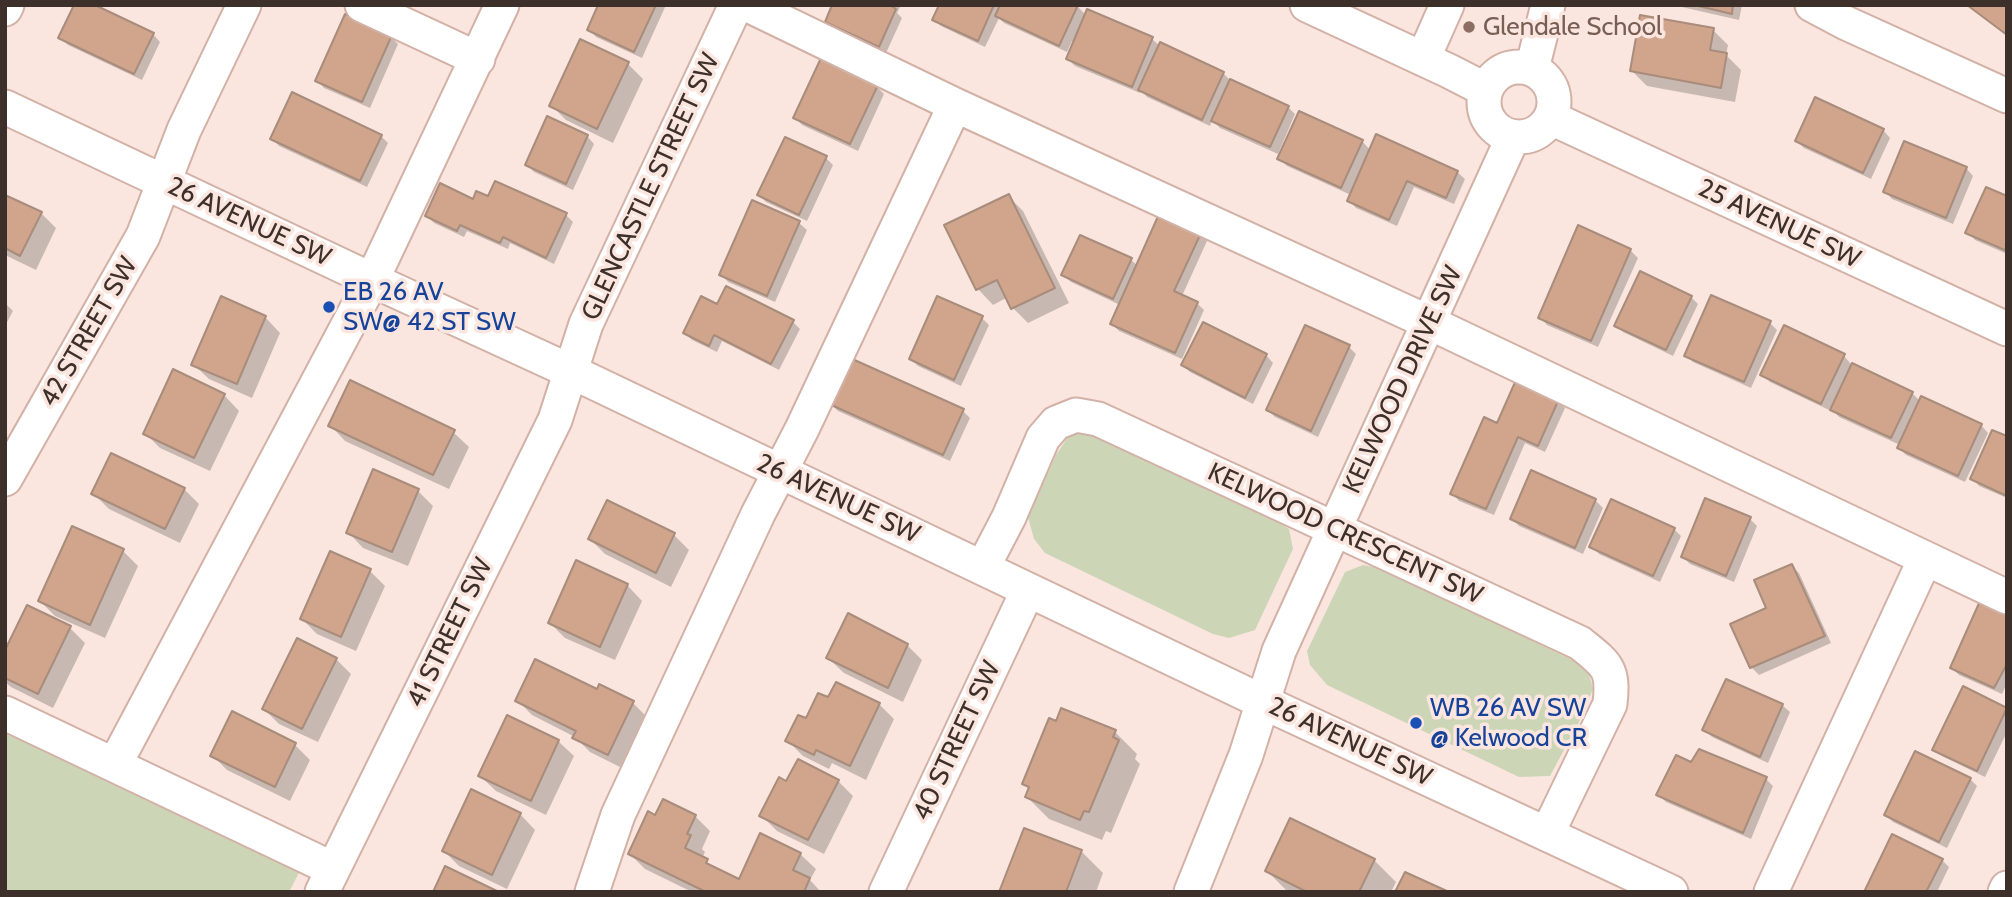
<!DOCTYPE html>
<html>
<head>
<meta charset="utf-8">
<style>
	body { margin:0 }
	#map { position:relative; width:2012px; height:897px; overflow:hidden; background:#fbe6df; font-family:Cabin,sans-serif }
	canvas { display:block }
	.frame { position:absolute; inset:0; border:7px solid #3d302b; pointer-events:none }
</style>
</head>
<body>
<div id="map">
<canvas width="2012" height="897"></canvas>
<div class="frame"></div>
</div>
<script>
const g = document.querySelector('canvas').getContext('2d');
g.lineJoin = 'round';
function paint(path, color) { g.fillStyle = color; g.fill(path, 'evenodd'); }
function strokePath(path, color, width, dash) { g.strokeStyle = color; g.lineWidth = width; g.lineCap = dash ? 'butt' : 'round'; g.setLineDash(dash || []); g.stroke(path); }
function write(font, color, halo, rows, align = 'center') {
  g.font = font + ' Cabin,sans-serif'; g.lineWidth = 7; g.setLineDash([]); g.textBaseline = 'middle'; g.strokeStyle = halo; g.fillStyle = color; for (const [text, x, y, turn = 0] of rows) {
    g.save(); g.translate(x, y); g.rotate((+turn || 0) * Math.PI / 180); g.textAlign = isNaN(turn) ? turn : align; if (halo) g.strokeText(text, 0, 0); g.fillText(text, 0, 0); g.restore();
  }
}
paint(new Path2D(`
	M1074 428 1097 432 1271 517 1289 529 1293 549 1255 630 1229 638 1213 634 1045 553 1034 539 1028 517 1056 455Z
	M1363 565 1379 568 1587 667 1593 688 1585 711 1550 776 1519 777 1327 685 1310 665 1307 651 1345 572Z
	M5 725 302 867 289 892H5Z`), '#cdd5b7');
paint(new Path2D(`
	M600 5H666L642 58 596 37 589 29Z
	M834 5H901L897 13 902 18 886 53 834 29 827 22Z
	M941 5H1076L1086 15 1152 39 1160 46 1161 44 1223 73 1231 81 1288 107 1295 114 1278 154 1220 128 1212 120 1210 126 1147 97 1141 90 1140 93 1075 66 1068 59 1075 42 1072 41 1067 52 1004 23 999 18 985 47 941 26 934 19Z
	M1673 5H1742L1739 20Z
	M1713 30 1728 45 1726 55 1741 70 1735 102 1647 86 1632 71Z
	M153 34 160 42 142 80 68 45 61 38Z
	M391 37 398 44 370 108 324 88 317 80Z
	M581 41 628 64 643 79 613 143 566 120 551 105Z
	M877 87 884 94 858 151 802 125 795 117Z
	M1883 130 1890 138 1871 179 1804 148 1797 141Z
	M381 136 388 143 367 187 279 146 272 138Z
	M587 136 594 144 573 190 534 172 527 165Z
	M1362 141 1371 151 1457 172 1465 179 1454 204 1414 187 1397 226 1356 208 1349 200 1351 195 1287 166 1280 159Z
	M826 158 833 165 807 221 766 202 759 195Z
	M1966 168 1973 176 1953 224 1892 199 1885 191Z
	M1008 196 1023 211 1069 303 1028 323 1013 308 1008 297 993 305 978 289 947 226Z
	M5 197 41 213 56 228 36 270 5 255Z
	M2007 198V254L1975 240 1968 232Z
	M489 199 566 215 573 222 554 264 510 243 508 249 467 231 464 237 434 223 427 216 474 201Z
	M753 202 799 223 807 230 775 302 728 282 721 274Z
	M1579 228 1630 250 1638 258 1598 347 1547 325 1540 317Z
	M1200 234 1207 241 1182 296 1197 303 1204 310 1182 359 1119 331 1112 324 1120 305 1071 282 1064 275 1081 237 1131 260 1138 266Z
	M1691 297 1698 304 1673 356 1623 332 1616 325Z
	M5 303 13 311 5 326Z
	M718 306 793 322 800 329 779 370 722 341 717 352 692 340 685 333Z
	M265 317 280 333 252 398 209 379 193 364Z
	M982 318 989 325 961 386 918 366 911 359Z
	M1770 323 1777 330 1751 388 1693 362 1686 355Z
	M1349 347 1356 354 1318 437 1275 417 1268 410Z
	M1266 355 1273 363 1253 404 1190 372 1183 365Z
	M1844 356 1851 364 1912 393 1921 402 1981 425 1988 433 1965 482 1906 455 1899 448 1900 445 1839 417 1830 407 1829 410 1770 382 1763 375Z
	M224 395 239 411 210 471 160 448 145 433Z
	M1558 400 1565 408 1545 452 1525 443 1494 515 1459 501 1452 493 1498 425Z
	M831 404 963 411 970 418 950 461 838 411Z
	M330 425 453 432 469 447 449 489 345 441Z
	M2007 438V498L1979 486 1972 478Z
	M184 489 199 504 180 543 109 509 94 494Z
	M418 491 433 506 408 566 363 548 348 532Z
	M1595 500 1603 508 1583 554 1519 526 1512 519Z
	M1750 519 1757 526 1734 582 1690 564 1683 557Z
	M73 528 123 551 138 566 105 638 55 616 40 601Z
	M1674 529 1681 536 1660 582 1599 554 1592 546Z
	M674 535 689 550 671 587 605 554 590 539Z
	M1792 566 1799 573 1831 643 1759 675 1751 667 1768 609Z
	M370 571 385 586 356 651 317 634 302 619Z
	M627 585 642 601 615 660 565 638 550 623Z
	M2007 615V683L2002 694 1959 675 1952 668Z
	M70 628 85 643 53 708 11 687 5 682V653Z
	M907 645 922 660 903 702 844 673 828 658Z
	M336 659 351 674 318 742 279 724 264 709Z
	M600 687 633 703 648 718 624 769 590 752 575 737 532 715 517 700 598 691Z
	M1964 689 2007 710V732L1985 777 1942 756 1934 749Z
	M829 700 879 704 894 719 866 780 832 763 829 769 803 756 788 741Z
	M1782 705 1790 712 1768 763 1712 737 1704 729Z
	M1115 732 1137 754 1135 759 1140 764 1111 833 1106 831 1102 840 1049 819 1027 797 1030 790 1024 784Z
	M558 741 574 756 546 815 496 791 480 776Z
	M295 745 310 760 290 801 227 770 212 755Z
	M1692 765 1766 779 1773 786 1751 839 1666 802 1658 794Z
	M1970 779 1977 786 1947 848 1893 822 1886 815Z
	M838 781 853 796 824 854 777 831 762 816Z
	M520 814 535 830 507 889 459 866 444 851Z
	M695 816 710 831 702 849 705 852 702 858 717 870 740 881 800 854 816 869 810 880 821 892H692L645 869 630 854 656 817Z
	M1081 851 1103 873 1096 892H1001Z
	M1374 860 1396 882 1391 892H1288L1267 871Z
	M1942 860 1949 867 1937 892H1866Z`), '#0003');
const building = new Path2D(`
	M74 5H95L154 33 134 74 58 38Z
	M598 5H656L634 52 587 30Z
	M832 5H890L896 9 879 47 825 22Z
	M939 5H994L978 41 932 20Z
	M1000 5H1078L1059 46 995 16Z
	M1694 5H1733L1732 14Z
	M1967 5H2007V35Z
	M1087 9 1153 37 1132 87 1066 59Z
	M345 14 392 35 362 102 315 81Z
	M1640 15 1714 28 1710 50 1727 53 1721 88 1630 71Z
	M580 39 629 62 597 129 549 106Z
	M1160 42 1224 72 1202 120 1138 90Z
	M821 58 878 85 850 144 793 118Z
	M1230 79 1289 106 1270 147 1211 121Z
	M292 92 382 135 360 181 270 139Z
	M1815 97 1884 129 1863 173 1795 141Z
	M1299 111 1363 140 1341 188 1277 159Z
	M547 116 588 135 566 184 525 165Z
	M1376 134 1458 171 1446 198 1407 181 1389 220 1347 201Z
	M785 137 827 156 799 215 757 195Z
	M1904 141 1967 167 1946 218 1883 192Z
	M495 181 567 213 546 258 503 237 500 243 460 225 457 231 425 216 440 183 473 199 476 191 488 196Z
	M1986 187 2007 196V251L1965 233Z
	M1009 194 1055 288 1011 309 997 280 976 290 944 225Z
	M5 195 42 212 20 256 5 248Z
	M752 200 800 221 767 296 719 275Z
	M1159 214 1201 233 1174 291 1198 302 1175 353 1110 324Z
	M1578 225 1631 249 1591 341 1538 318Z
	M1080 235 1132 258 1113 299 1061 275Z
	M1640 271 1692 296 1666 350 1614 326Z
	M726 286 794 320 771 364 714 335 709 346 683 333 701 296 717 304Z
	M1711 295 1771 321 1744 382 1684 356Z
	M221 296 266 316 237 384 191 365Z
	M937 296 983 316 954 380 909 359Z
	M1203 322 1267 354 1245 398 1181 365Z
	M1305 325 1350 345 1311 431 1266 410Z
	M1784 325 1845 354 1821 404 1760 375Z
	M850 358 964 409 943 455 829 404Z
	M1852 363 1913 392 1891 438 1830 410Z
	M173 369 225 394 194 458 143 434Z
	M350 380 455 430 433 475 328 426Z
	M1516 380 1559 399 1538 446 1518 437 1486 509 1450 494 1484 417 1497 423Z
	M1921 396 1982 424 1958 476 1897 448Z
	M1992 430 2007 436V496L1970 479Z
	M111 453 185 488 165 529 91 494Z
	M373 469 419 489 392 552 346 533Z
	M1531 470 1596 499 1575 548 1510 519Z
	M1705 498 1751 517 1726 576 1681 557Z
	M1611 499 1675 528 1653 576 1589 547Z
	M607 500 675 533 656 573 588 539Z
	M72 526 124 549 90 625 38 601Z
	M330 551 371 569 341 637 300 619Z
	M576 560 628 584 600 647 548 623Z
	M1792 564 1825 636 1750 668 1730 624 1766 608 1754 580Z
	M1980 601 2007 613V664L1994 688 1950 668Z
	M27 605 71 626 38 694 5 678V650Z
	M848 613 908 644 888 688 826 658Z
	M297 638 337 658 302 729 262 709Z
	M535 659 597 689 599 684 634 701 608 755 572 738 576 731 515 701Z
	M1726 679 1783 704 1760 757 1702 730Z
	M836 682 880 703 850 766 816 750 814 755 785 741 798 715 806 718 818 693 828 697Z
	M1963 686 2007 708 1977 771 1932 750Z
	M1061 708 1116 730 1113 737 1119 740 1089 812 1084 811 1080 820 1025 797 1029 787 1022 784 1049 718 1056 721Z
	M232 711 296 743 275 787 210 756Z
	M507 715 559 740 531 801 478 776Z
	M1699 749 1767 777 1743 833 1656 795 1676 755 1691 762Z
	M1915 751 1971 778 1939 842 1884 815Z
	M798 759 839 780 808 840 759 816 779 777 786 781Z
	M471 789 521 813 492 875 442 851Z
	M663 799 696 815 687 834 691 835 685 848 708 859 706 863 739 879 760 833 801 853 793 870 810 878 804 892H706L628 854 648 811 655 815Z
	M1290 818 1375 859 1359 892H1307L1265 871Z
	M1024 828 1082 850 1066 892H999Z
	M1892 834 1943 859 1926 892H1864Z
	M445 866 499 892H433Z
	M1405 872 1449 892H1395Z`);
paint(building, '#d0a58c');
strokePath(building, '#a88c7c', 2);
const minor = new Path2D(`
	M362 5 478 59
	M748 5 955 105 1428 322 2007 597
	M1307 5 1449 71 1486 90
	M1812 5 1846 23 2007 96
	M5 9 7 5
	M1423 59 1447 5
	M1484 102a35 35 0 1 1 70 0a35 35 0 1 1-70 0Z
	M1532 69 1548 5
	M5 107 372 280 570 371 1263 702 1671 892
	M1551 118 2007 329
	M5 479 143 236 184 130 244 5
	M983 567 1009 517 1043 438 1056 423 1076 415 1098 419 1580 643C1607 665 1614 668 1610 704L1547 834
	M5 713 333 869
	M115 764 372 280 502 5
	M322 892 555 420 586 324 736 5
	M592 892 618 815 758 514 802 429 955 105
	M886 892 1028 590
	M1191 892 1246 755 1279 651 1513 137
	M1771 892 1925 559
	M2005 892 2007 888`);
strokePath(minor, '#d2b1a6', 37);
strokePath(minor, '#fff', 33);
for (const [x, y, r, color] of [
	[1469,27,7,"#8d6e63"],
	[329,307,7,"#1a4fb4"],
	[1416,723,7,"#1a4fb4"]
]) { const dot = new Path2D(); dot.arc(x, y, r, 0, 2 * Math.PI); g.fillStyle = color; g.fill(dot); strokePath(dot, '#fbe6df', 2.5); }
write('26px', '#785e54', '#fbe6df', [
	["Glendale School",1483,27]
], 'left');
write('26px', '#3d302b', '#fbe6df', [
	["GLENCASTLE STREET SW",651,187,-65],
	["26 AVENUE SW",249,222,25],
	["25 AVENUE SW",1779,224,25],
	["42 STREET SW",89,332,-60],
	["KELWOOD DRIVE SW",1403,380,-65],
	["26 AVENUE SW",838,499,25],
	["KELWOOD CRESCENT SW",1345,534,25],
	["41 STREET SW",450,633,-64],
	["40 STREET SW",957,741,-65],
	["26 AVENUE SW",1350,742,25]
]);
write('26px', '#164399', '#fbe6df', [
	["EB 26 AV",343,292],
	["SW@ 42 ST SW",343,322],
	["WB 26 AV SW",1430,708],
	["@ Kelwood CR",1430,738]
], 'left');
</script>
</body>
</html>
